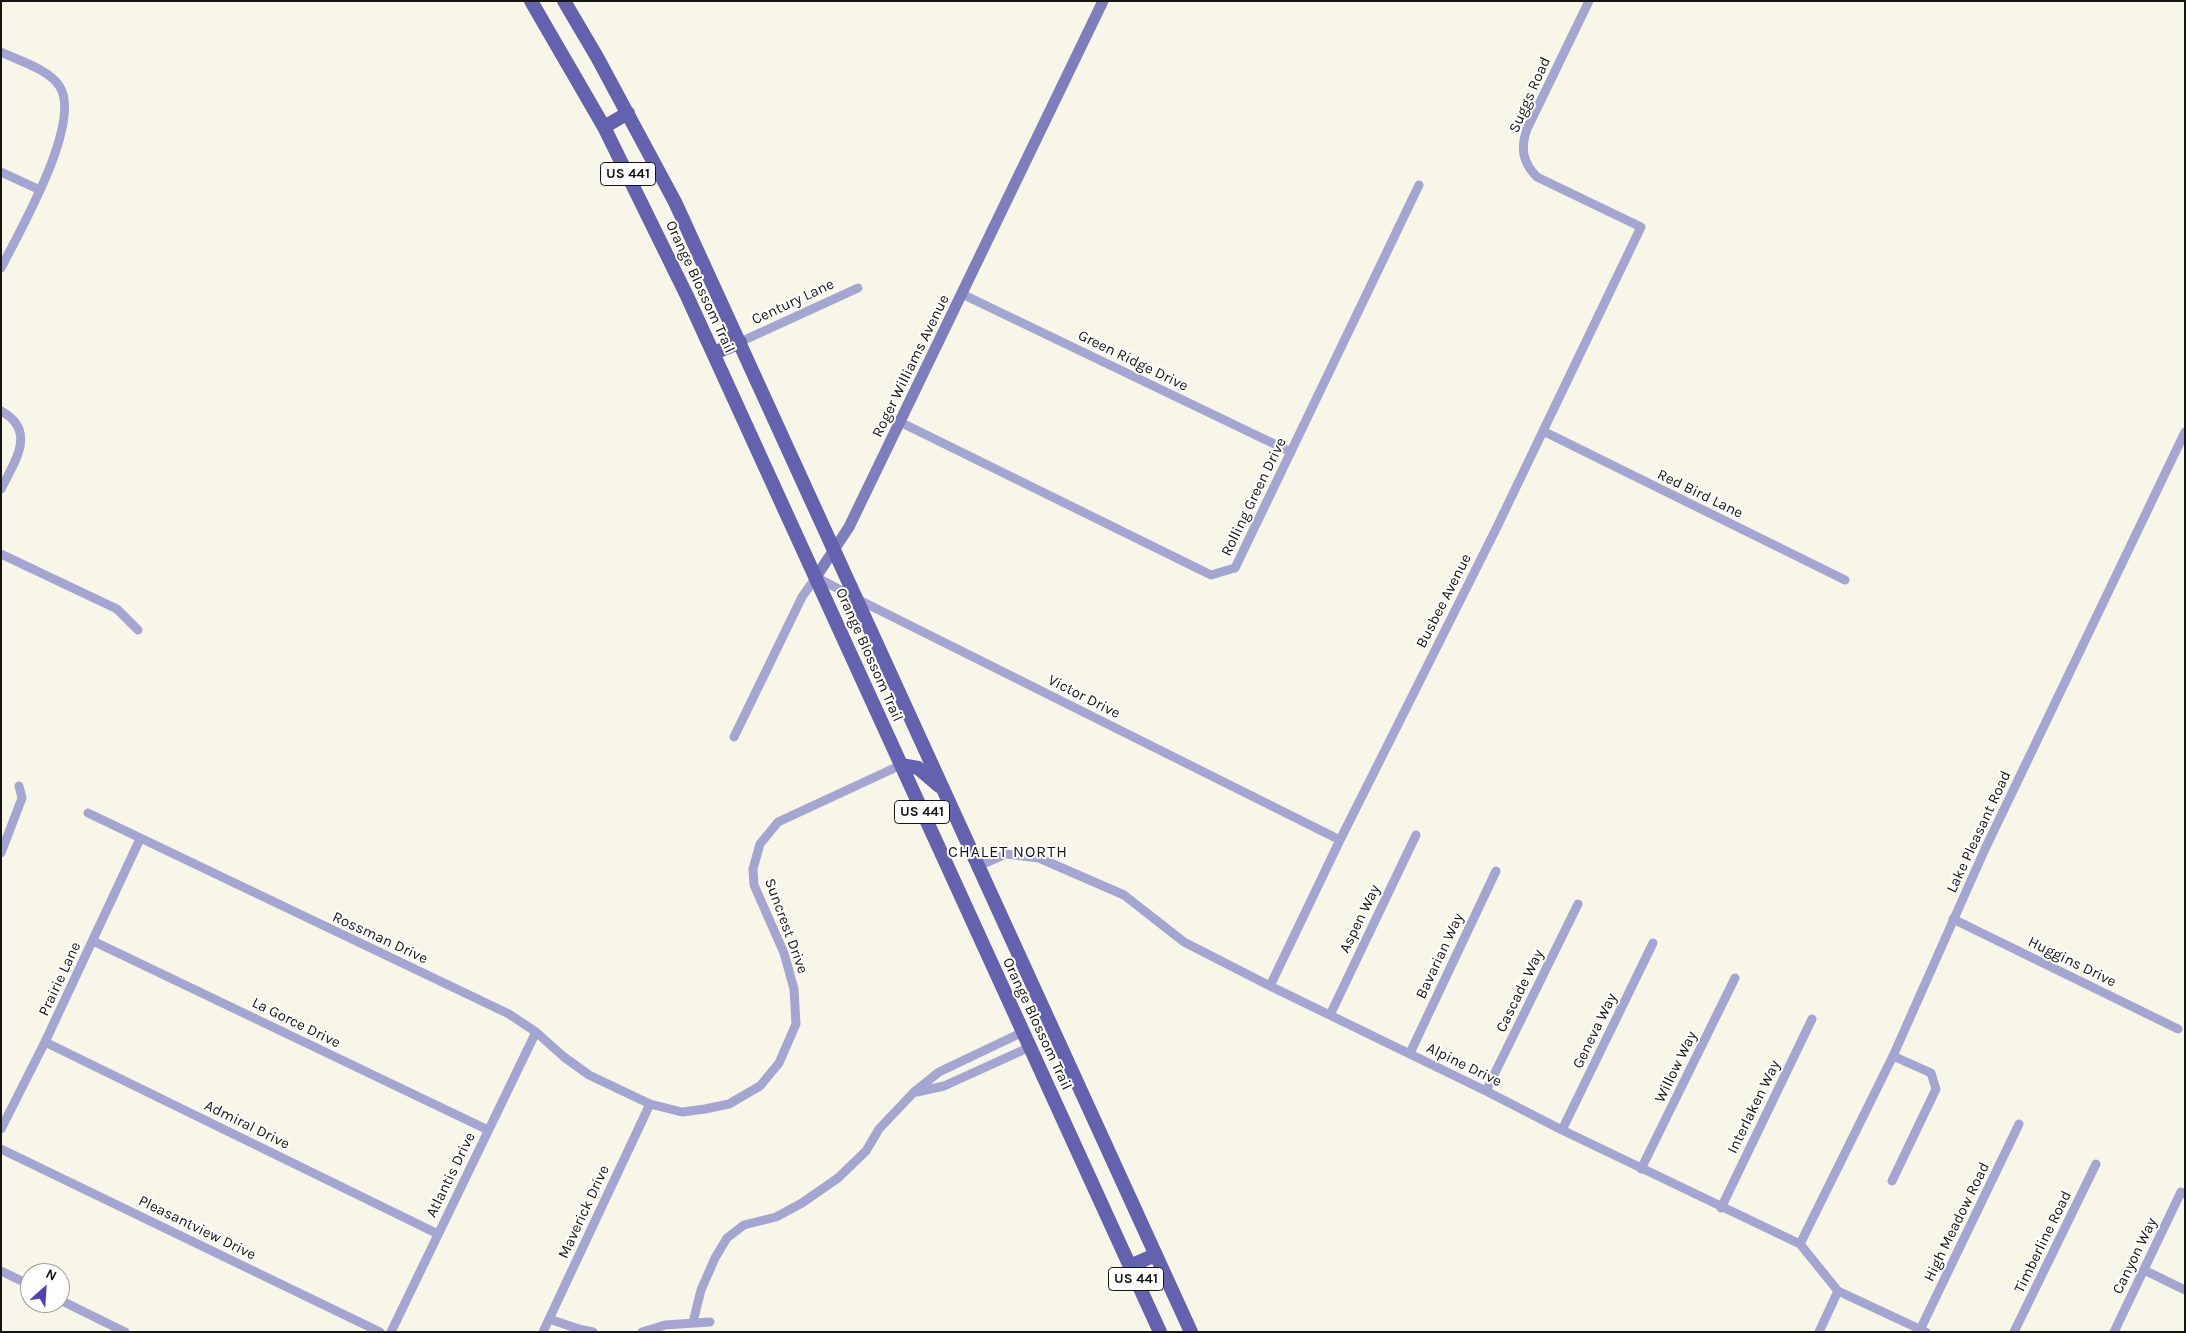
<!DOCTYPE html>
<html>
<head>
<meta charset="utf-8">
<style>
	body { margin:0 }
	#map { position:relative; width:2186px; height:1333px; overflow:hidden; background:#f8f6e9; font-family:Karla,sans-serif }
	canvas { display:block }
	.frame { position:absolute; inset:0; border:2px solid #151510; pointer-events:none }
	.north { position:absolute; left:20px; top:1263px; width:50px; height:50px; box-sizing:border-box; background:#fff; border:1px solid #a1a19f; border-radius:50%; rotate:26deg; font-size:14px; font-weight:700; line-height:20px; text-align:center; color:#151510 }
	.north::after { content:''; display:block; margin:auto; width:18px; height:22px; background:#503fb6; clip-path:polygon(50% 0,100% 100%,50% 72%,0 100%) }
</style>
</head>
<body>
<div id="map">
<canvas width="2186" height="1333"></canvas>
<div class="frame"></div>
<div class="north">N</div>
</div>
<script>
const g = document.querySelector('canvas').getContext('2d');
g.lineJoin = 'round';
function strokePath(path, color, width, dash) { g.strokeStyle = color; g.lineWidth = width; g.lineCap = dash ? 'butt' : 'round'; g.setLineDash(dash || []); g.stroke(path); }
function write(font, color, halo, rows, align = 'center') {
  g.font = font + ' Karla,sans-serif'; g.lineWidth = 4; g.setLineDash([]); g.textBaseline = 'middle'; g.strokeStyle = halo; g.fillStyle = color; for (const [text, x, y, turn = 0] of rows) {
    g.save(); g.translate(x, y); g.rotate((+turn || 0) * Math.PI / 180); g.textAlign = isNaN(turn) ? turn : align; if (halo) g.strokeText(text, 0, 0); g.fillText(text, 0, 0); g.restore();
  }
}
strokePath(new Path2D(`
	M1 52C19 61 49 69 60 87 82 124 19 232 1 268
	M1 172 40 190
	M962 294 1291 452
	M740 342 858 288
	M1 411C38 431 14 462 1 489
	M900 422 1211 575 1235 568 1419 185
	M1543 431 1845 580
	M1 554 117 609 138 630
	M734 737 802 597 816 577 857 599 1340 840
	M88 813 509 1014 536 1032 564 1057 589 1075 650 1104 682 1112 705 1109 729 1104 760 1086 779 1063 796 1024 794 989 784 953 754 885 753 869 760 844 778 822 901 765
	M1 853 22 798 19 786
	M979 866 1006 854 1039 858 1124 895 1184 942 1270 986 1486 1091 1562 1130 1800 1244 1838 1291 1926 1332
	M1953 919 2178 1029
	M93 941 488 1130
	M1270 986 1340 840 1496 529 1641 227 1537 177C1523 163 1520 149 1527 129L1589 1
	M1330 1015 1416 835
	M45 1042 438 1234
	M1410 1053 1496 871
	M1486 1091 1578 904
	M917 1092 944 1086 1030 1047
	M1 1129 45 1042 140 839
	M1562 1130 1653 943
	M1 1149 380 1332
	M1641 1169 1735 978
	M1892 1181 1936 1089 1931 1073 1893 1056
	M1721 1208 1812 1019
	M1800 1244 1893 1056 1985 849 2185 432
	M2144 1270 2185 1290
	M1 1271 30 1285
	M60 1300 125 1332
	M549 1319 579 1329 593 1332
	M693 1322 701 1290 715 1258 727 1238 744 1225 776 1217 802 1203 838 1178 866 1151 879 1129 914 1092 939 1072 1023 1032
	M391 1332 536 1032
	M543 1332 650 1104
	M642 1332 665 1325 710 1322
	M1819 1332 1838 1291
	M1919 1332 2019 1124
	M2014 1332 2096 1164
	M2114 1332 2181 1192 2185 1194`), '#a4a6d1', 9);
strokePath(new Path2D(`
	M816 577 849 527 1103 1`), '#7e7ebd', 11);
strokePath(new Path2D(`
	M531 1 604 127 687 296 1160 1332
	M564 1 597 57 675 202 1191 1332
	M604 127 628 113
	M714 353 740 342
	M901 765 918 768 939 786
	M1130 1266 1155 1255`), '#6461ae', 14);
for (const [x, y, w] of [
	[628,174,55],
	[922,812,55],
	[1136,1279,55]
]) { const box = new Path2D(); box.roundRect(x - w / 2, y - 11.5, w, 23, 4); g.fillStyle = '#fff'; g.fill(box); strokePath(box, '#151510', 1); }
write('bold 14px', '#151510', null, [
	["US 441",628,174],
	["US 441",922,812],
	["US 441",1136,1279]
]);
write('15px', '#151510', '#fff', [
	["Suggs Road",1530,95,-66],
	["Orange Blossom Trail",700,287,65],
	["Century Lane",793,302,-25],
	["Green Ridge Drive",1133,361,26],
	["Roger Williams Avenue",911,366,-64],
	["Red Bird Lane",1700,494,26],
	["Rolling Green Drive",1254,497,-64],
	["Busbee Avenue",1444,601,-63],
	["Orange Blossom Trail",869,655,66],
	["Victor Drive",1084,697,27],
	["Lake Pleasant Road",1979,832,-65],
	["Aspen Way",1360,919,-64],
	["Suncrest Drive",786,926,70],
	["Rossman Drive",380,938,25],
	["Bavarian Way",1440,956,-65],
	["Huggins Drive",2072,962,26],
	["Prairie Lane",60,979,-65],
	["Cascade Way",1520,991,-64],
	["La Gorce Drive",296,1023,26],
	["Orange Blossom Trail",1037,1024,65],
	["Geneva Way",1595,1031,-64],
	["Alpine Drive",1464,1065,26],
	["Willow Way",1676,1067,-64],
	["Interlaken Way",1754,1107,-64],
	["Admiral Drive",247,1125,26],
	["Atlantis Drive",451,1175,-64],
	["Maverick Drive",584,1212,-65],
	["High Meadow Road",1957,1222,-64],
	["Pleasantview Drive",197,1228,26],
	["Timberline Road",2043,1242,-64],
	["Canyon Way",2135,1256,-64]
]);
g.letterSpacing = '1px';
write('16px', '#151510', '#fff', [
	["CHALET NORTH",1008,852]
]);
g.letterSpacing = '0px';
</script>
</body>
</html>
